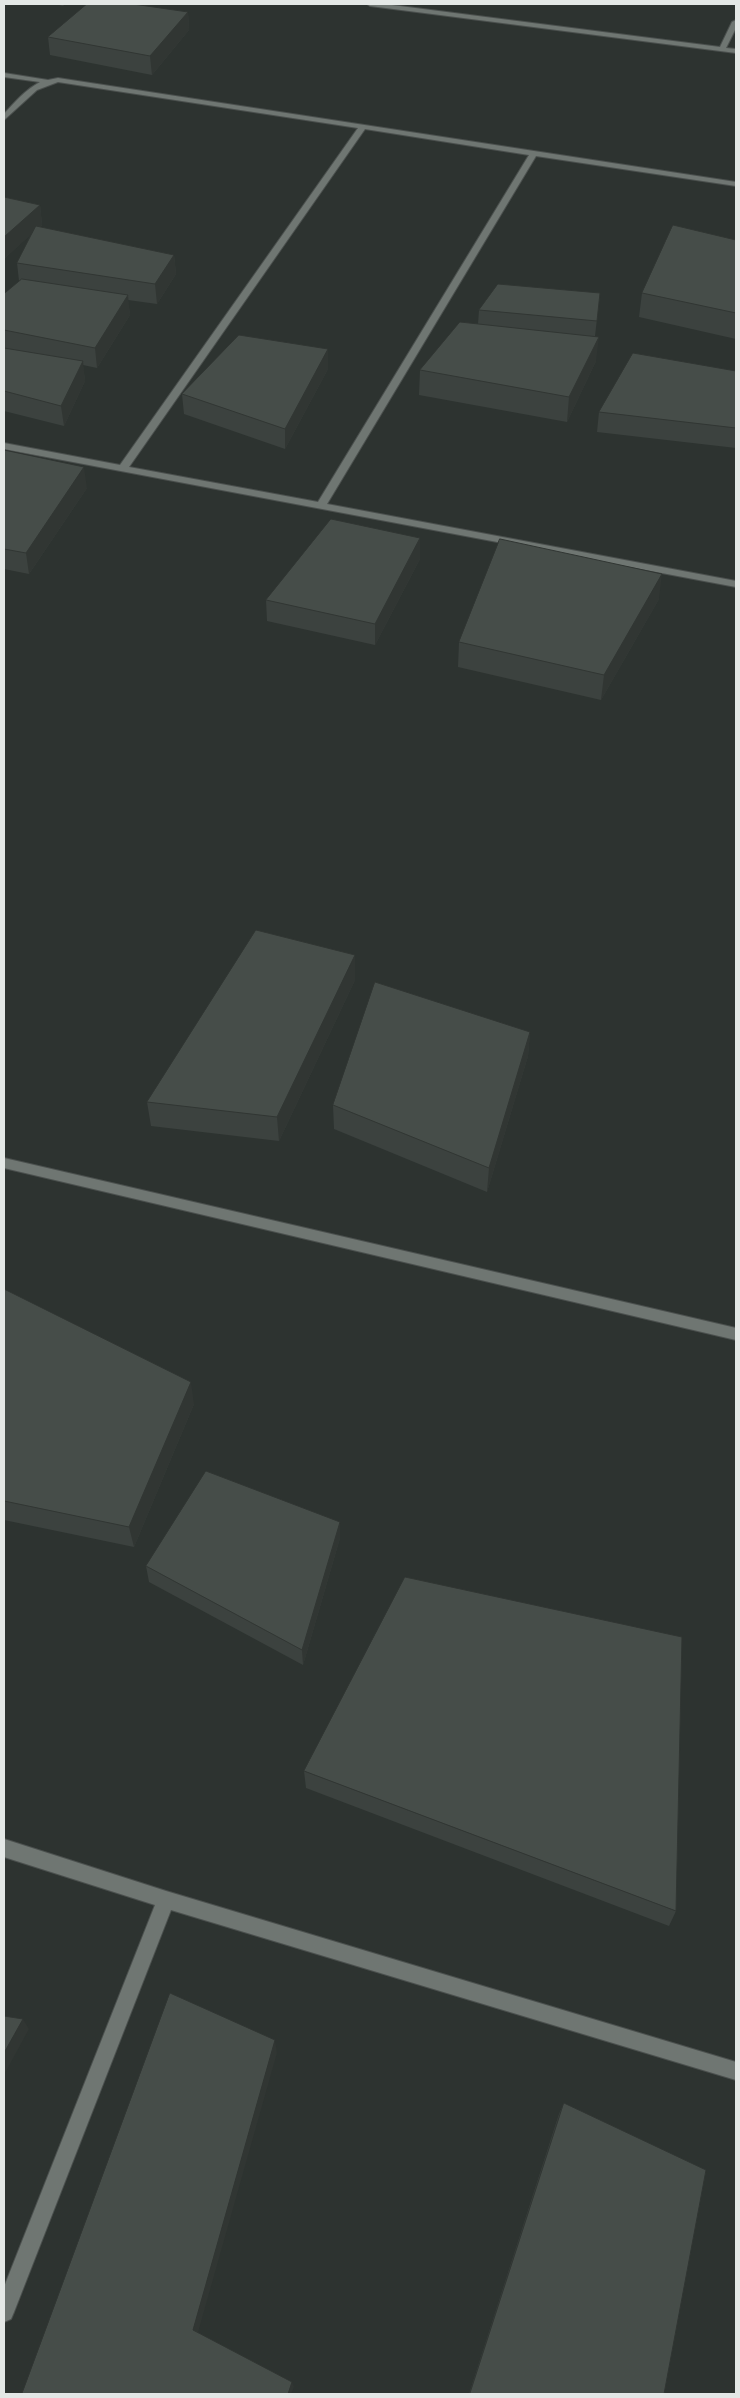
<!DOCTYPE html>
<html>
<head>
<meta charset="utf-8">
<style>
	body { margin:0 }
	#map { position:relative; width:740px; height:2398px; overflow:hidden; background:#2d3330; font-family:Overpass,sans-serif }
	canvas { display:block }
	.frame { position:absolute; inset:0; border:5px solid #e4e8e6; pointer-events:none }
</style>
</head>
<body>
<div id="map">
<canvas width="740" height="2398"></canvas>
<div class="frame"></div>
</div>
<script>
const g = document.querySelector('canvas').getContext('2d');
g.lineJoin = 'round';
function strokePath(path, color, width, dash) { g.strokeStyle = color; g.lineWidth = width; g.lineCap = dash ? 'butt' : 'round'; g.setLineDash(dash || []); g.stroke(path); }
function paint(path, color) { g.fillStyle = color; g.fill(path, 'evenodd'); }
const minor = new Path2D(`
	M367 4H384L720 47 732 22 736 20V28L726 48 736 49V53L370 6Z
	M4 73 48 80 58 78 736 182V186L536 156 327 504 736 581V587L4 449V443L120 465 358 128 58 82 37 90 4 120V114C15 102 25 90 40 82L4 77ZM365 129 529 155 318 502 129 467Z
	M4 1158 736 1328V1340L4 1168Z
	M4 1839 166 1891 736 2062V2080L171 1910 14 2312 11 2319 4 2322V2287L155 1905 4 1857Z`);
strokePath(minor, '#4b504e', 2);
paint(minor, '#6f7672');
paint(new Path2D(`
	M55 4H65L63 6Z
	M188 12 189 30 152 75 50 55 48 37Z
	M4 197 40 205 42 225 40 227 174 255 176 274 157 304 128 300 130 315 97 368 83 365 85 381 64 426 4 411V294L19 281 17 263 31 234 5 258H4Z
	M736 240V339L639 317 642 293Z
	M600 293 595 336 596 361 567 422 419 395 420 370 478 324 479 310Z
	M328 369 285 449 184 414 182 394Z
	M736 371V448L597 432 599 412Z
	M4 450 87 488 29 574 4 569Z
	M420 538V559L375 645 267 621 266 600Z
	M659 599 601 700 458 667 459 642Z
	M355 980 279 1141 151 1126 147 1102Z
	M530 1032 528 1056 487 1192 334 1129 333 1105Z
	M4 1289 194 1404 134 1547 4 1520Z
	M340 1522V1538L303 1665 149 1582 146 1566Z
	M304 1771 676 1911 669 1926 306 1788Z
	M564 2103 664 2394H469L559 2114Z`), '#3c423f');
paint(new Path2D(`
	M188 12 189 30 152 75 150 56Z
	M40 205 42 225 5 258 4 247V237Z
	M174 255 176 274 157 304 155 284Z
	M128 295 130 315 97 368 95 348Z
	M599 337 596 361 567 422 569 397Z
	M328 349V369L285 449V429Z
	M83 361 85 381 64 426 61 406Z
	M84 467 87 488 29 574 26 553Z
	M420 538V559L375 645V624Z
	M662 574 659 599 601 700 604 675Z
	M355 955V980L279 1141 277 1117Z
	M530 1032 528 1056 487 1192 489 1168Z
	M191 1382 194 1404 134 1547 129 1527Z
	M340 1522V1538L303 1665 302 1650Z
	M23 2019 29 2029 4 2075V2053Z
	M275 2040 277 2053 197 2336 193 2330Z
	M292 2382 294 2387 291 2394H288Z`), '#313633');
const building = new Path2D(`
	M87 4H133L188 12 150 56 48 37Z
	M4 197 40 205 4 237Z
	M673 225 736 240V313L642 293Z
	M36 226 174 255 155 284 17 263Z
	M22 279 128 295 95 348 4 330V294Z
	M498 284 600 293 597 321 479 310Z
	M460 322 599 337 569 397 420 370Z
	M239 335 328 349 285 429 182 394Z
	M4 348 83 361 61 406 4 391Z
	M633 353 736 371V428L599 412Z
	M4 450 84 467 26 553 4 549Z
	M331 519 420 538 375 624 266 600Z
	M500 539 662 574 604 675 459 642Z
	M256 930 355 955 277 1117 147 1102Z
	M375 982 530 1032 489 1168 333 1105Z
	M4 1289 191 1382 129 1527 4 1501Z
	M206 1471 340 1522 302 1650 146 1566Z
	M405 1577 682 1637 676 1911 304 1771Z
	M170 1993 275 2040 193 2330 292 2382 288 2394H22Z
	M4 2016 23 2019 4 2053Z
	M564 2103 706 2170 664 2394H470Z`);
paint(building, '#464d49');
strokePath(building, '#313633', 1);
</script>
</body>
</html>
